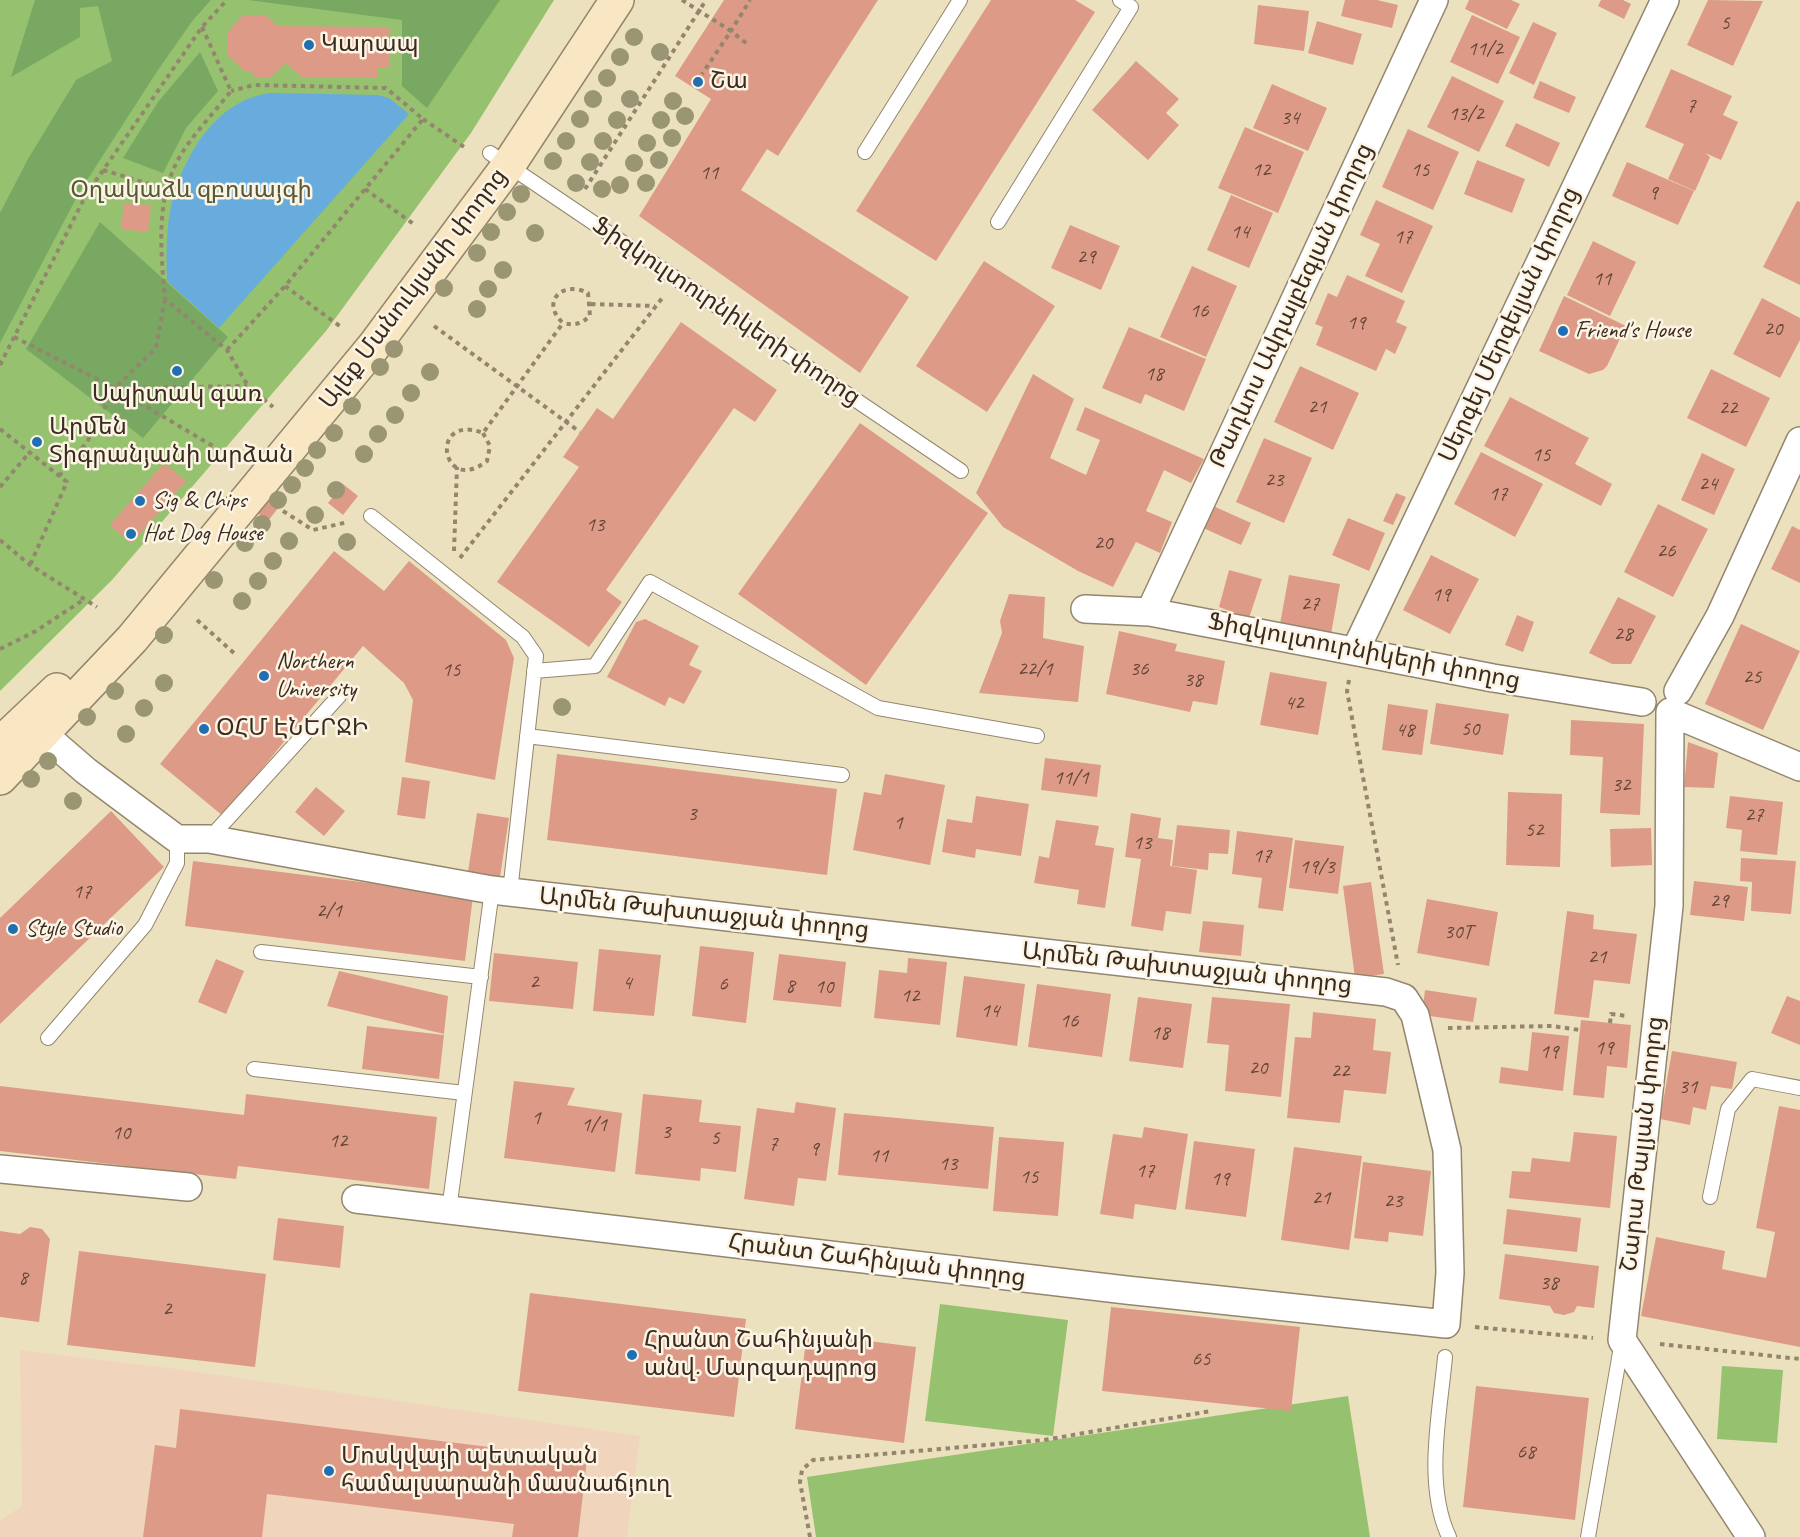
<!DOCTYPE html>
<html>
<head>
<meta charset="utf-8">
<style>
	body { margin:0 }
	canvas { display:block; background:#ece1bf }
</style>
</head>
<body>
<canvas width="1800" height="1537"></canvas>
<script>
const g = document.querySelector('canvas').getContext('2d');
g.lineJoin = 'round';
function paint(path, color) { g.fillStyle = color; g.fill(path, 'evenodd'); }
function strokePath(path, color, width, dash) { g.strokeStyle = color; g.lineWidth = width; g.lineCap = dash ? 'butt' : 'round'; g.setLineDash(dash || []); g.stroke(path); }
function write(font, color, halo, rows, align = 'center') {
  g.font = font + ' Caveat,"Noto Sans Armenian",sans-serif'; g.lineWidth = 5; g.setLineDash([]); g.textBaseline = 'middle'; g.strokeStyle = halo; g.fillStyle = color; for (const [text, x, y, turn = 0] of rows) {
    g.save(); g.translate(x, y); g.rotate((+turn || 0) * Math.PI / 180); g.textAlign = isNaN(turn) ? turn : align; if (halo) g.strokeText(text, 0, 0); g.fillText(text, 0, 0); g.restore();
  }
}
paint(new Path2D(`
	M20 1350 185 1370 640 1436 627 1537H0V1520L22 1506Z`), '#f0d5bc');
paint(new Path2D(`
	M0 0H554L471 133 326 331 112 580 0 691Z
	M940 1304 1068 1320 1053 1436 925 1421Z
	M1722 1366 1783 1370 1777 1443 1717 1439Z
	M1348 1396 1370 1537H816L807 1477Z`), '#96c26f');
paint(new Path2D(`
	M35 0H211L193 20 158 70 80 191 0 343V213L28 159 76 80 112 61 98 6 80 8V37L11 77Z
	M248 0H500L427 108 402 86V20Z
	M200 52 218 91 186 128 163 173 123 158 158 102Z
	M100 222 228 337 143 438 26 349Z`), '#78a862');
paint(new Path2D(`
	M272 93 377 95 389 98 409 114 219 328 167 281C166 256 166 227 172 202 184 154 218 98 272 93Z`), '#68abdd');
paint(new Path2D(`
	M724 0H878L778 156 767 149 741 190 909 297 860 373 639 216 711 99 675 76Z
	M991 0H1075L1095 12 936 261 856 211Z
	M1345 0H1377L1398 5 1392 28 1341 16Z
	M1469 0H1511L1520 4 1507 29 1465 9Z
	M1601 0H1623L1631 4 1624 19 1598 6Z
	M1708 0 1763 1 1733 66 1687 45Z
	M1258 5 1309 11 1304 51 1254 44Z
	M265 15 277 26 390 27V68H377L378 77H302L286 63 270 78H254L252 71H245L228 56 227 33 242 16Z
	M1472 15 1520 37 1498 84 1450 62Z
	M1317 21 1362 34 1353 65 1308 53Z
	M1533 22 1557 33 1534 85 1509 73Z
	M1136 61 1179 99 1166 113 1179 125 1148 160 1092 110Z
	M1671 69 1732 96 1723 115 1738 122 1721 160 1705 153 1710 157 1695 191 1668 179 1684 144 1645 127Z
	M1452 76 1504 101 1479 152 1427 127Z
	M1540 81 1576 97 1569 113 1533 98Z
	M1272 84 1327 108 1308 151 1253 128Z
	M1516 123 1560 143 1549 167 1505 146Z
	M1245 127 1304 152 1278 213 1218 188Z
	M1408 129 1459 152 1433 210 1382 187Z
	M1477 160 1525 179 1512 213 1464 194Z
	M1627 162 1694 191 1678 225 1612 196Z
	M1231 195 1273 213 1249 268 1207 250Z
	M1376 200 1433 226 1402 293 1365 276 1380 244 1360 235Z
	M1797 201 1800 202V285L1763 267Z
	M124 203 151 205 148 232 121 229Z
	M1070 225 1120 246 1101 290 1051 268Z
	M1593 241 1636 262 1610 316 1567 295Z
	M984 261 1055 306 987 412 916 366Z
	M1192 266 1237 286 1206 357 1160 337Z
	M1347 275 1405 301 1396 322 1407 327 1395 354 1386 349 1376 371 1316 345 1323 327 1315 324 1328 293 1337 297Z
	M1564 296 1626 326 1607 366 1603 370 1589 374 1539 351Z
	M1762 298 1800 318V340L1780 378 1733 354Z
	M681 322 777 390 755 422 734 408 606 590 622 602 589 647 497 582 579 467 563 457 597 408 613 419Z
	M1129 327 1206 359 1184 411 1145 394 1141 404 1102 388Z
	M1300 366 1359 393 1333 450 1274 422Z
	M1711 369 1770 398 1746 447 1687 418Z
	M1033 374 1074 399 1050 458 1086 475 1100 440 1076 430 1085 407 1204 459 1191 483 1164 470 1146 511 1172 522 1160 553 1136 542 1113 587 1078 571 1003 527 976 493Z
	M1510 397 1589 438 1575 464 1612 484 1601 506 1484 446Z
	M860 423 988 513 866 685 738 594Z
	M1264 438 1312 458 1284 523 1236 502Z
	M1481 452 1543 484 1515 537 1454 504Z
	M1702 453 1735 469 1714 515 1681 500Z
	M164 463 186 481 131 544 110 525Z
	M343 484 358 496 343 515 328 503Z
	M1396 493 1406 497 1393 525 1383 521Z
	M264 496 279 507 268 521 253 510Z
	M1658 504 1708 529 1673 597 1624 572Z
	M1211 505 1251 523 1241 545 1201 527Z
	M1348 518 1385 533 1369 571 1332 555Z
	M1792 526 1800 530V583L1771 569Z
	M334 551 384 591 409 561 506 640 514 658 495 780 405 762 413 700 404 683 363 646 223 816 160 764Z
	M1431 555 1479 579 1450 634 1403 610Z
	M1229 570 1262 579 1249 618 1219 607Z
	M1289 575 1340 584 1331 634 1280 624Z
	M1009 594 1045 597 1043 638 1084 646 1078 702 979 693 1002 633 1000 621Z
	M1618 597 1656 616 1631 664H1612L1589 653Z
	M1517 615 1534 622 1523 652 1505 645Z
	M645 619 699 646 689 665 702 671 684 704 669 697 665 706 607 677 636 622Z
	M1741 624 1800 651 1763 730 1705 704Z
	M1119 631 1177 644 1175 651 1225 661 1217 705 1193 701 1190 712 1106 694Z
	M1270 672 1327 682 1318 735 1260 725Z
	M1436 703 1509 714 1503 755 1430 744Z
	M1388 704 1428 710 1422 755 1382 750Z
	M1571 720 1644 724 1640 815 1600 813 1603 757 1570 755Z
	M1688 742 1718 753 1714 788 1684 787Z
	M557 754 837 789 827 875 547 840Z
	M1045 758 1101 765 1097 797 1041 790Z
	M885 774 945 785 930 865 853 850 864 792 881 795Z
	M402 777 430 781 425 819 397 815Z
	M316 787 345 811 324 836 295 812Z
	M1508 792 1562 794 1560 867 1506 865Z
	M976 796 1029 804 1021 856 976 849 975 858 942 852 947 819 972 823Z
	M1730 796 1783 802 1777 855 1740 851 1742 830 1726 828Z
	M111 811 164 867 0 1024V918Z
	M477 813 509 818 500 877 468 872Z
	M1131 813 1161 818 1158 838 1173 840 1170 866 1197 870 1191 914 1166 911 1163 931 1131 926 1141 859 1125 857Z
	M1056 820 1099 826 1095 845 1114 848 1105 908 1077 904 1079 890 1034 883 1039 856 1049 858Z
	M1177 825 1230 830 1228 854 1209 853 1208 870 1172 866Z
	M1651 828 1652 865 1611 867 1610 829Z
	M1237 831 1293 838 1283 911 1258 908 1262 878 1232 874Z
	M1295 840 1344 846 1338 894 1289 888Z
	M1741 858 1796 861 1791 914 1751 911 1752 882 1740 881Z
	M193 861 473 896 465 961 185 926Z
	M1694 881 1748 887 1744 921 1690 915Z
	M1371 882 1384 974 1355 978 1343 886Z
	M1427 899 1498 912 1489 966 1417 953Z
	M1567 911 1594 915 1593 929 1637 934 1630 984 1594 980 1589 1018 1554 1014Z
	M1203 921 1244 925 1241 956 1199 952Z
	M700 946 754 952 746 1023 692 1016Z
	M599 949 661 955 654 1016 593 1011Z
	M494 953 578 962 573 1009 489 1001Z
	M779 954 846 962 841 1007 773 1000Z
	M908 958 947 962 940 1025 874 1018 879 970 907 973Z
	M216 959 244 971 226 1014 198 1002Z
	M339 971 448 996 444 1034 327 1006Z
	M964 976 1025 984 1017 1046 956 1037Z
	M1037 984 1111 994 1102 1057 1028 1047Z
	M1425 990 1477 998 1473 1022 1422 1015Z
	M1787 996 1800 1001V1045L1771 1033Z
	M1138 997 1192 1004 1183 1068 1129 1061Z
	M1212 997 1290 1004 1281 1097 1225 1091 1229 1045 1207 1043Z
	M1313 1012 1376 1019 1373 1050 1391 1052 1386 1094 1344 1090 1340 1123 1287 1118 1295 1037 1311 1038Z
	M1581 1020 1631 1025 1627 1068 1607 1066 1604 1098 1573 1095Z
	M367 1026 444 1035 439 1079 362 1069Z
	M1532 1032 1569 1036 1563 1091 1499 1083 1501 1067 1528 1071Z
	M1672 1051 1737 1062 1732 1089 1711 1086 1706 1110 1693 1107 1690 1125 1660 1119Z
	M514 1081 575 1088 567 1105 622 1113 615 1172 504 1158Z
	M0 1086 244 1115 246 1094 437 1117 429 1189 238 1166 236 1179 0 1151Z
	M643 1094 702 1100 699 1122 741 1126 736 1172 701 1168 700 1181 635 1174Z
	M796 1102 836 1108 826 1181 798 1178 794 1206 744 1199 757 1108 794 1113Z
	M1779 1106 1800 1110V1347L1641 1316 1656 1237 1725 1251 1722 1269 1766 1278 1775 1232 1756 1228Z
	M844 1113 994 1127 988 1189 838 1175Z
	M1144 1127 1188 1134 1176 1210 1135 1204 1133 1219 1100 1214 1113 1134 1142 1138Z
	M1574 1132 1617 1136 1610 1208 1509 1198 1512 1171 1530 1172 1532 1158 1570 1162Z
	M999 1137 1064 1142 1058 1216 993 1211Z
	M1194 1141 1255 1149 1246 1217 1185 1209Z
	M1294 1147 1362 1156 1349 1250 1281 1240Z
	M1363 1162 1431 1171 1423 1236 1389 1232 1388 1242 1354 1238Z
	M1507 1209 1581 1218 1577 1252 1503 1244Z
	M278 1218 344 1226 340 1268 273 1260Z
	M30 1227 42 1229 50 1239 39 1322 0 1317V1231L20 1234Z
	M79 1251 266 1274 255 1367 67 1345Z
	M1505 1254 1599 1266 1594 1308 1577 1306 1574 1312 1564 1315 1554 1313 1550 1306 1499 1299Z
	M530 1293 746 1319 734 1417 518 1391Z
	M1111 1307 1300 1327 1291 1411 1102 1391Z
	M807 1333 916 1347 904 1443 795 1429Z
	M1476 1386 1589 1398 1575 1520 1463 1507Z
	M180 1409 587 1459 578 1537H512L514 1524 267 1494 262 1537H143L155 1445 176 1448Z`), '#dd9b87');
const lane = new Path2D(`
	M865 152 960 0
	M490 153 961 471
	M998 222 1131 7 1120 0
	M371 516 523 637 536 656 510 892
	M534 671 595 666 650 582 878 708 1037 736
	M527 736 842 775
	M209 839 339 696
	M261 952 481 977
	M48 1038 145 925 177 863V839
	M254 1069 464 1093
	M1710 1197 1728 1109 1752 1079 1800 1088
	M449 1210 492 890
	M1445 1357C1440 1413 1424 1484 1449 1537
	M1588 1537 1622 1341`);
const street = new Path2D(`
	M1085 609 1150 612 1493 678 1642 702
	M1150 612 1434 0
	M1355 651 1665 0
	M1678 691 1720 616 1800 441
	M27 720 86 771 177 839H209L492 890 1386 992 1404 998 1415 1015 1447 1150 1450 1273 1446 1324 1126 1290 356 1199
	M0 1169 188 1187
	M1751 1537 1622 1340 1669 906 1670 712 1800 767`);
const secondary = new Path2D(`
	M0 744 57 690
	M0 778 132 639 374 346 508 166 617 0`);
strokePath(lane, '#94866e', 16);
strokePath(street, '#94866e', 30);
strokePath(secondary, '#94866e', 36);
strokePath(new Path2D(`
	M682 0 731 31 702 74
	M202 27 231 91C214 113 193 134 179 158 155 200 161 253 165 299L227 350 248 386 273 407
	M746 43 731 31 750 0
	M423 119 467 149
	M103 170 166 189
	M365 189 415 225
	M585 189 706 0
	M285 286 341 327
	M165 299 156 348 115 388 228 455
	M591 304 655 306
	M434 326 580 432
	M14 337 115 388
	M227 350 285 286 423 119 386 88 254 85 231 91
	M0 365 86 195 202 27 227 0
	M0 429 67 482 30 565
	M483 433 490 446 487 461C441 497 428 412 483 433L563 323C540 302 562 280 588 293L590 316C581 324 575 326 563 323
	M59 476 87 442 115 388 247 386
	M0 487 29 453
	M283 511 313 530 348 522
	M0 540 30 565 97 607
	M454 551 457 467
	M460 558 663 297
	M197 620 235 654
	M0 649 36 631 83 600
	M1349 680 1347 691 1398 965
	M1610 1023 1611 1014 1627 1016
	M1448 1028 1552 1026 1580 1030
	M1475 1327 1593 1338
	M1660 1344 1800 1359
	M810 1537 800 1482 802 1470 813 1460 1044 1440 1211 1411`), '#94866e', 4, [4.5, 4.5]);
strokePath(lane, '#fff', 14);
strokePath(street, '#fff', 27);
strokePath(secondary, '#f9e7c3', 33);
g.fillStyle = '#9a9674';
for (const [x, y] of [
	[634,37],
	[660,52],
	[620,57],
	[607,78],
	[593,99],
	[630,99],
	[673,101],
	[685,116],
	[580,119],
	[617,120],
	[661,120],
	[672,138],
	[566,141],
	[603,141],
	[647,143],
	[659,160],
	[553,161],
	[590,162],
	[634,163],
	[576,183],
	[646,183],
	[620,185],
	[602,189],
	[521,194],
	[507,212],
	[491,232],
	[535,233],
	[477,253],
	[503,270],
	[444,288],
	[488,289],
	[477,309],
	[394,349],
	[380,367],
	[430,372],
	[411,393],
	[352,406],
	[395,415],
	[334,433],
	[378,434],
	[317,450],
	[364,454],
	[305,468],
	[292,485],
	[336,490],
	[278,500],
	[315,515],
	[262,524],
	[289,541],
	[347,542],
	[245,543],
	[273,561],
	[214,580],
	[258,581],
	[242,601],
	[164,635],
	[164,683],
	[115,691],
	[562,707],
	[144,708],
	[87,717],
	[126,734],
	[48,761],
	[31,779],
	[73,801]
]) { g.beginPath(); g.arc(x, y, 9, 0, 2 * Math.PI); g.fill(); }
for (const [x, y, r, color] of [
	[309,45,6,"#1f6fb2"],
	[698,82,6,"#1f6fb2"],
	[1563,331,6,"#1f6fb2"],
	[177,371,6,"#1f6fb2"],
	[37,442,6,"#1f6fb2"],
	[140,501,6,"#1f6fb2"],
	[131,534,6,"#1f6fb2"],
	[264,676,6,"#1f6fb2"],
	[204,729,6,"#1f6fb2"],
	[13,929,6,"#1f6fb2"],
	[632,1355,6,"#1f6fb2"],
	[329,1471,6,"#1f6fb2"]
]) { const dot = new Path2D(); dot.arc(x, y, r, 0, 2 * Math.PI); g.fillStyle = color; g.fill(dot); strokePath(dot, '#fcf5e5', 2); }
write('21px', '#644638', null, [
	["5",1725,23],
	["11/2",1485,49],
	["7",1691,106],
	["13/2",1466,114],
	["34",1290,118],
	["12",1261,170],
	["15",1420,170],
	["11",709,173],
	["9",1653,193],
	["14",1240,232],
	["17",1403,237],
	["29",1086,257],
	["11",1602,279],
	["16",1199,311],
	["19",1356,323],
	["20",1773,329],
	["18",1154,374],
	["21",1317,407],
	["22",1728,408],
	["15",1541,455],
	["23",1274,480],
	["24",1708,484],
	["17",1498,494],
	["13",595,525],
	["20",1103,543],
	["26",1666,551],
	["19",1441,595],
	["27",1310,604],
	["28",1623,634],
	["22/1",1035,669],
	["36",1139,669],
	["15",451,670],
	["25",1752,677],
	["38",1193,680],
	["42",1294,703],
	["50",1470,729],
	["48",1405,730],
	["11/1",1071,778],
	["32",1621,785],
	["3",692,814],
	["27",1754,815],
	["1",898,823],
	["52",1534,830],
	["13",1142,843],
	["17",1262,856],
	["19/3",1317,867],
	["17",82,892],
	["29",1719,901],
	["2/1",329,911],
	["30T",1458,932],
	["21",1597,957],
	["2",534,982],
	["4",627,983],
	["6",723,984],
	["8",790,986],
	["10",824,987],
	["12",910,996],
	["14",990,1011],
	["16",1069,1021],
	["18",1160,1033],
	["19",1604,1048],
	["19",1549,1052],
	["20",1258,1068],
	["22",1340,1071],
	["31",1688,1087],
	["1",536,1118],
	["1/1",594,1125],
	["3",666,1132],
	["10",121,1133],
	["5",715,1138],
	["12",338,1141],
	["7",773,1144],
	["9",814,1149],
	["11",879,1156],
	["13",948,1164],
	["17",1145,1171],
	["15",1029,1177],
	["19",1220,1179],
	["21",1321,1198],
	["23",1393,1201],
	["8",23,1278],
	["38",1549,1283],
	["2",167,1309],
	["65",1201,1359],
	["68",1526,1452]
]);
write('24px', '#3b2a1e', '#fcf5e5', [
	["Կարապ",321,45],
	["Շա",710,82],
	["Friend's House",1575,331],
	["Սպիտակ գառ",177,395,"center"],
	["Արմեն",49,428],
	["Տիգրանյանի արձան",49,456],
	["Sig & Chips",152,501],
	["Hot Dog House",143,534],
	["Northern",276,662],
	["University",276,690],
	["ՕՀՄ ԷՆԵՐՋԻ",216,729],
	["Style Studio",25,929],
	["Հրանտ Շահինյանի",644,1341],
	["անվ. Մարզադպրոց",644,1369],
	["Մոսկվայի պետական",341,1457],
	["համալսարանի մասնաճյուղ",341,1485]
], 'left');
write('24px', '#565836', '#fcf5e5', [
	["Օղակաձև զբոսայգի",191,191]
]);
write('24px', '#3b2a1e', '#fcf5e5', [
	["Ալեք Մանուկյանի փողոց",414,289,-53],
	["Թադևոս Ավդալբեգյան փողոց",1292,306,-65],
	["Ֆիզկուլտուրնիկերի փողոց",726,312,34],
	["Սերգեյ Մերգելյան փողոց",1510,325,-65],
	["Ֆիզկուլտուրնիկերի փողոց",1364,652,11],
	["Արմեն Թախտաջյան փողոց",704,914,6],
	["Արմեն Թախտաջյան փողոց",1187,969,6],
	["Շարա Թալյան փողոց",1643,1144,-84],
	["Հրանտ Շահինյան փողոց",877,1261,7]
]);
</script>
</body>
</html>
